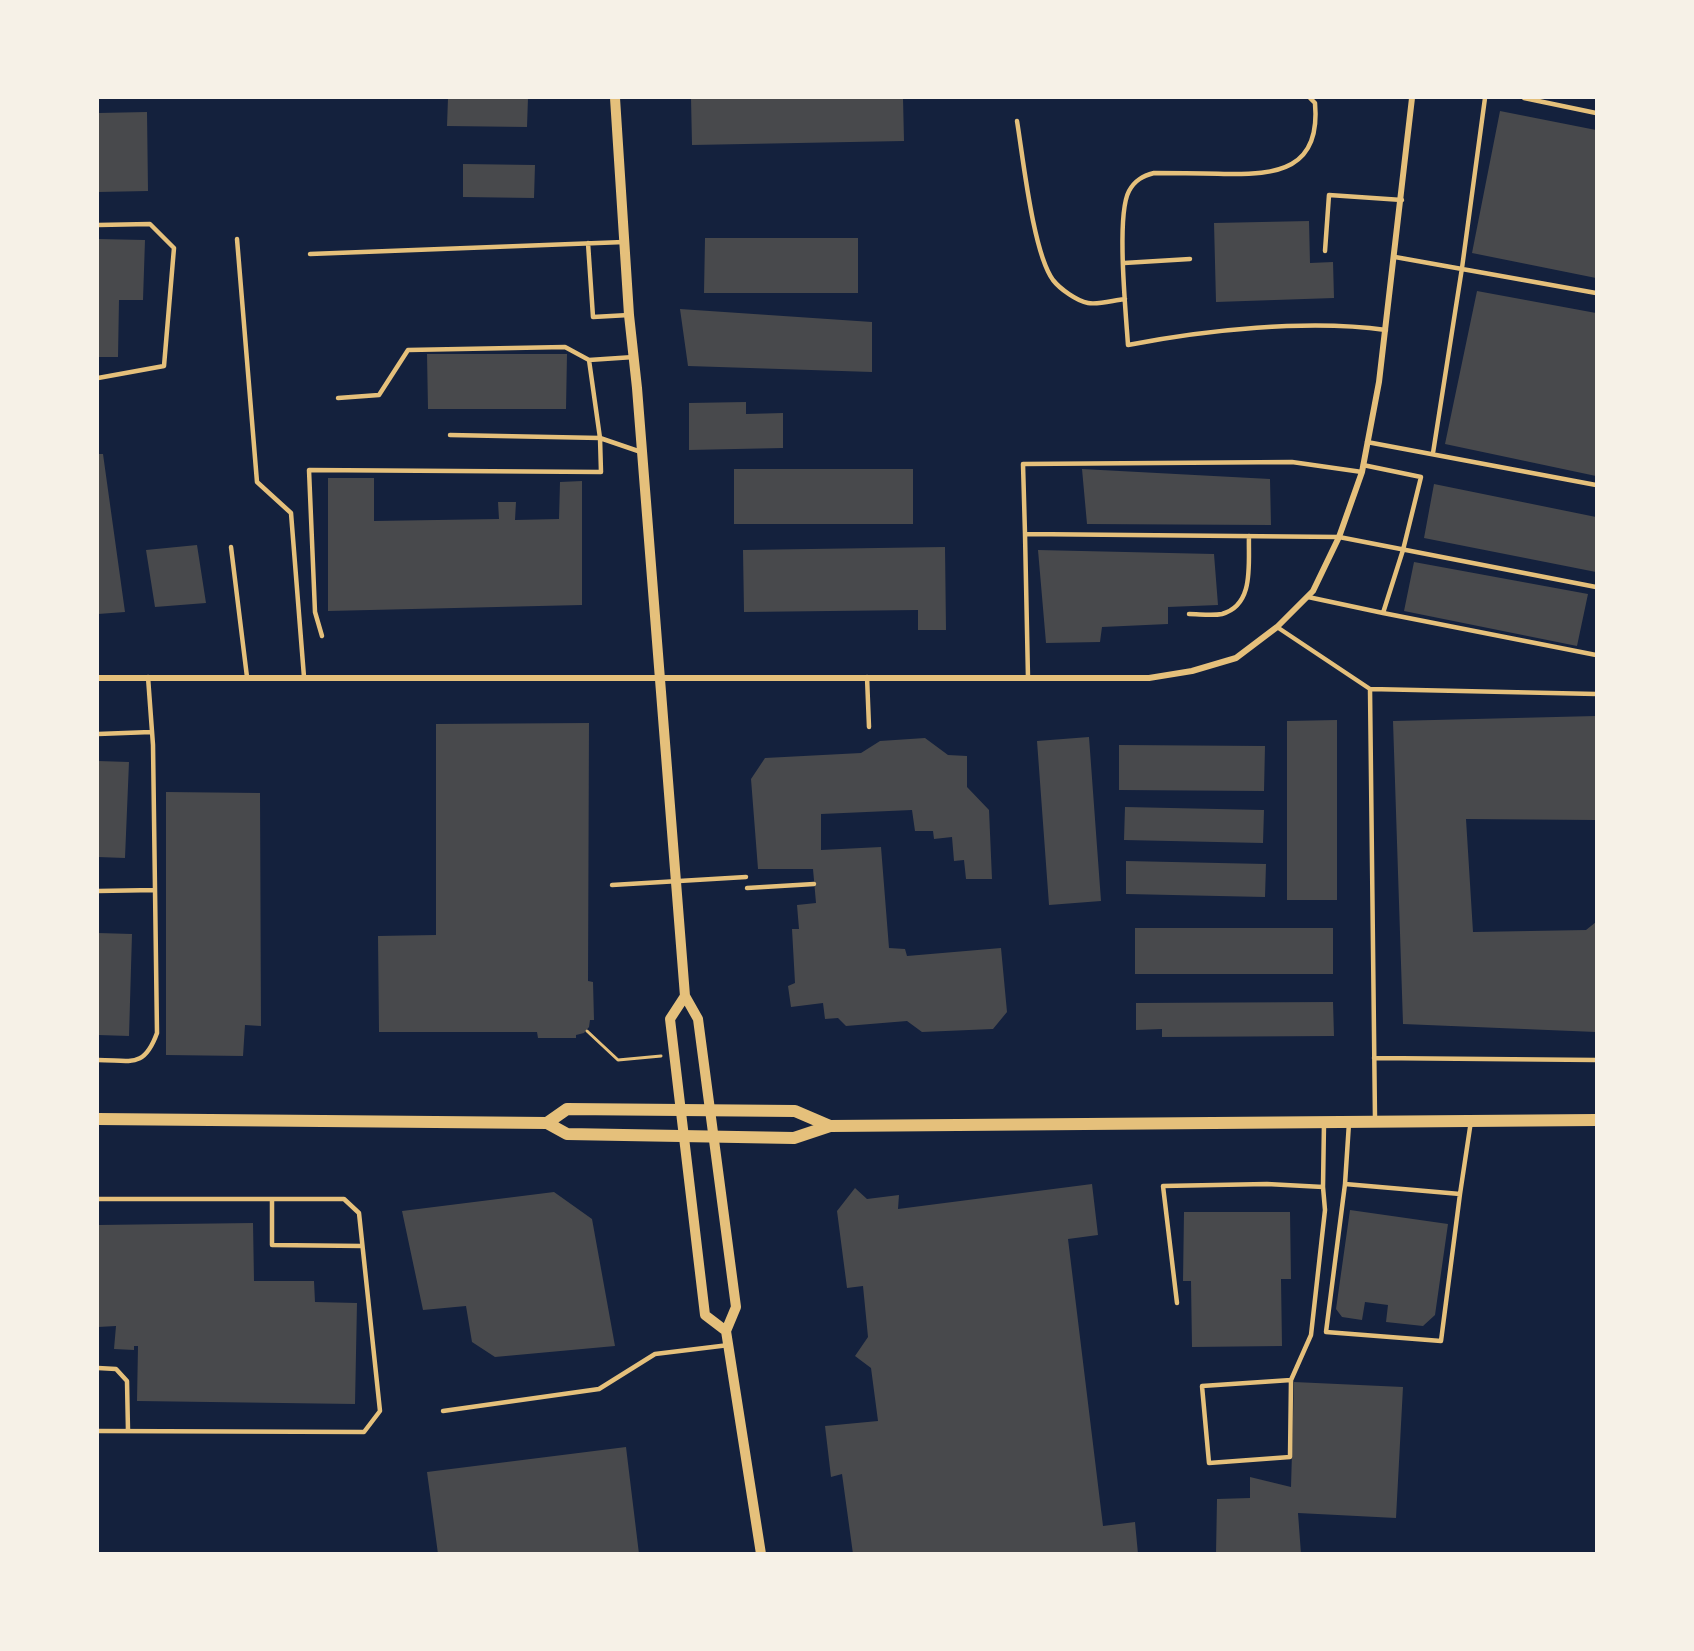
<!DOCTYPE html>
<html>
<head>
<meta charset="utf-8">
<style>
	body { margin:0 }
	#map { position:relative; width:1694px; height:1651px; overflow:hidden; background:#14213d; font-family:Montserrat,sans-serif }
	canvas { display:block }
	.frame { position:absolute; inset:0; border:99px solid #f6f1e7; pointer-events:none }
</style>
</head>
<body>
<div id="map">
<canvas width="1694" height="1651"></canvas>
<div class="frame"></div>
</div>
<script>
const g = document.querySelector('canvas').getContext('2d');
g.lineJoin = 'round';
function paint(path, color) { g.fillStyle = color; g.fill(path, 'evenodd'); }
function strokePath(path, color, width, dash) { g.strokeStyle = color; g.lineWidth = width; g.lineCap = dash ? 'butt' : 'round'; g.setLineDash(dash || []); g.stroke(path); }
paint(new Path2D(`
	M448 98H528L527 127 447 126Z
	M691 98H903L904 141 692 145Z
	M1500 111 1596 130V278L1472 253Z
	M147 112 148 191 98 192V113Z
	M463 164 535 165 534 198 463 197Z
	M1309 221 1310 263 1333 262 1334 298 1216 302 1214 223Z
	M705 238H858V293H704Z
	M98 239 145 240 143 300H119L118 357H98Z
	M1477 291 1596 313V476L1445 444Z
	M680 309 872 322V372L688 366Z
	M427 354H567L566 409H428Z
	M746 402V414L783 413V448L689 450V403Z
	M98 454H103L125 612 98 614Z
	M734 469H913V524H734Z
	M1082 469 1270 479 1271 525 1087 524Z
	M328 478H374V521L499 519 498 502H516L515 520 559 519 560 482 582 481V605L328 611Z
	M1434 484 1596 517V572L1424 538Z
	M197 545 206 603 155 607 146 550Z
	M945 547 946 630H918V610L744 612 743 550Z
	M1038 550 1214 554 1218 605 1168 607V624L1102 627 1100 642 1046 643Z
	M1414 562 1588 594 1577 646 1404 611Z
	M1596 716V820L1466 819 1473 932 1586 930 1596 922V1032L1403 1024 1393 721Z
	M1337 720V900H1287V721Z
	M589 723 588 981 593 982 594 1020H590L589 1027 584 1033 576 1035V1038H538L537 1032H379L378 936 436 935V724Z
	M1089 737 1101 901 1049 905 1037 741Z
	M925 738 948 755 967 756V787L989 810 992 879H966L964 860 954 861 952 837 934 839 933 831H915L912 810 821 814V850L881 847 889 948 905 949 907 956 1001 948 1007 1012 993 1029 922 1032 907 1021 846 1026 838 1018 825 1019 823 1003 791 1007 788 986 795 983 792 929H799L797 905 816 903 813 869H758L751 779 765 758 861 753 880 741Z
	M1119 745 1265 746 1264 791 1119 790Z
	M98 761 129 762 125 858 98 857Z
	M166 792 260 793 261 1026 245 1025 243 1056 166 1055Z
	M1125 807 1264 810 1263 843 1124 840Z
	M1126 861 1266 864 1265 897 1126 894Z
	M1135 928H1333V974H1135Z
	M98 933 132 934 129 1036 98 1035Z
	M1333 1002 1334 1036 1162 1037V1029L1136 1030V1003Z
	M1092 1184 1098 1235 1068 1239 1103 1526 1135 1522 1138 1554H853L842 1474 831 1477 825 1426 878 1421 871 1368 855 1356 868 1337 863 1286 847 1288 837 1211 855 1188 867 1199 899 1195 898 1209Z
	M554 1192 592 1219 615 1346 495 1357 472 1342 466 1306 423 1310 402 1211Z
	M1350 1210 1448 1224 1435 1315 1423 1326 1386 1322 1388 1305 1365 1302 1362 1320 1342 1317 1336 1309Z
	M1184 1212H1290L1291 1279H1281L1282 1346 1192 1347 1191 1281H1183Z
	M253 1223 254 1281H314L315 1302 357 1303 355 1404 137 1401 138 1346H134V1350L114 1349 116 1326 98 1327V1225Z
	M1294 1382 1403 1387 1396 1518 1298 1513 1301 1554H1216L1217 1499 1250 1498V1477L1291 1487Z
	M626 1447 639 1554H438L427 1472Z`), '#48494c');
strokePath(new Path2D(`
	M587 1031 618 1060 661 1056`), '#e5c07b', 3);
strokePath(new Path2D(`
	M1310 98 1315 103C1321 170 1277 175 1224 174 1201 173 1178 173 1154 173 1143 176 1135 180 1129 191 1116 215 1126 314 1128 345 1205 330 1308 319 1386 330
	M1524 98 1596 113
	M1017 121C1023 157 1033 253 1053 280 1060 289 1077 301 1088 303 1099 305 1114 300 1125 299
	M98 225 150 224 174 248 164 366 98 378
	M237 239 257 482 291 513 304 677
	M588 243 593 317 629 315
	M1325 251 1329 195 1402 200
	M310 254 624 242
	M1395 257 1596 293
	M1124 263 1190 259
	M338 398 379 395 408 350 565 347 589 360 634 357
	M450 435 600 438 589 360
	M1367 442 1596 485
	M1433 453 1462 268 1485 98
	M1025 534 1023 464 1292 462 1362 472
	M231 547 247 677
	M1308 597 1383 613 1403 550 1421 477 1363 465
	M1383 613 1596 655
	M1189 614C1199 614 1212 616 1222 614 1255 605 1248 563 1249 536
	M1277 627 1370 689
	M322 636 315 612 309 470 601 472 600 438 641 452
	M867 677 869 727
	M1028 678 1025 534 1339 537 1596 587
	M98 734 151 732
	M612 885 746 877
	M747 888 814 884
	M98 891 155 890
	M1374 1058 1596 1060
	M98 1060C131 1060 144 1069 157 1033L153 745 148 677
	M1375 1119 1370 689 1596 694
	M1349 1123 1345 1184 1460 1194 1471 1121
	M1345 1184 1326 1332 1441 1341 1460 1194
	M98 1199H344L359 1213 380 1411 364 1432 98 1431
	M272 1200V1245L362 1246
	M1177 1303 1163 1186 1267 1184 1323 1187 1324 1123
	M98 1368 116 1369 127 1381 128 1431
	M1291 1380 1202 1386 1209 1463 1290 1457 1291 1380 1311 1335 1325 1210 1323 1187
	M443 1411 599 1389 655 1354 729 1345`), '#e5c07b', 4.5);
strokePath(new Path2D(`
	M98 678H1149L1192 671 1236 658 1277 627 1313 591 1339 537 1362 472 1379 382 1412 98`), '#e5c07b', 6);
strokePath(new Path2D(`
	M615 98 629 315 637 388 685 996 698 1019 736 1307 726 1331 761 1554
	M685 996 670 1019 705 1315 726 1331`), '#e5c07b', 10);
strokePath(new Path2D(`
	M98 1119 547 1123 567 1134 794 1138 830 1126 1596 1120
	M547 1123 567 1109 795 1111 830 1126`), '#e5c07b', 12);
</script>
</body>
</html>
